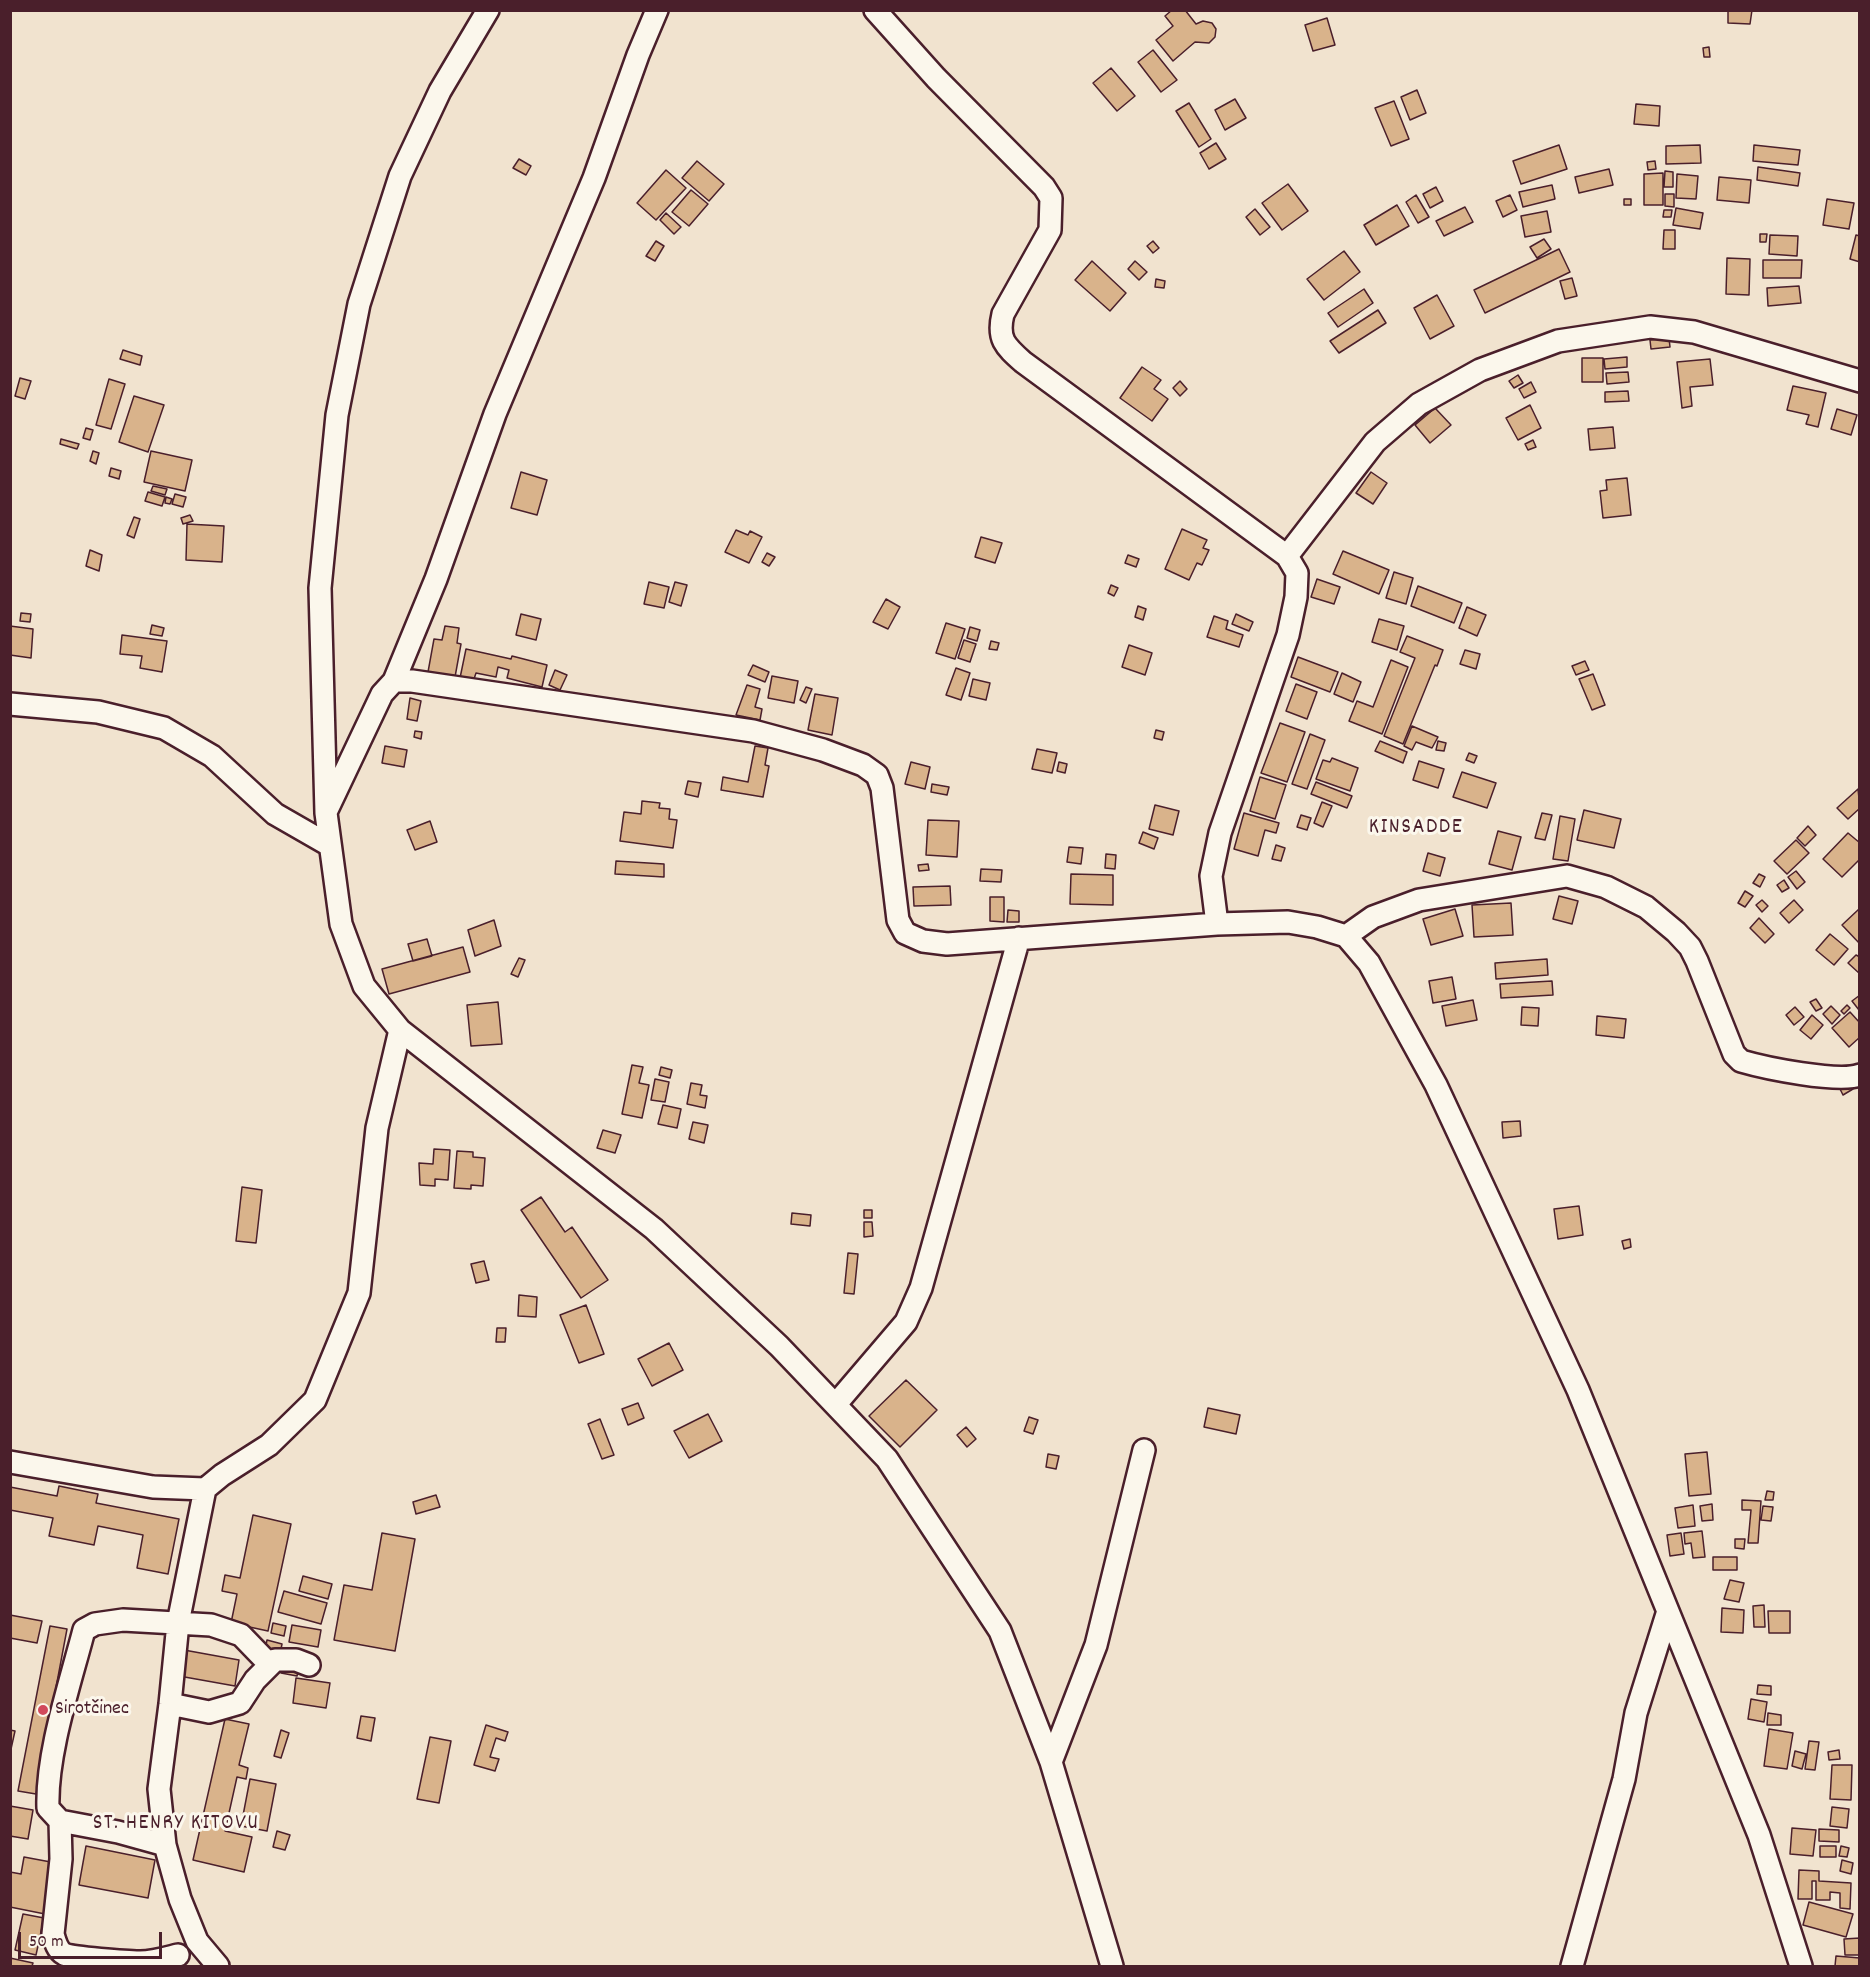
<!DOCTYPE html>
<html>
<head>
<meta charset="utf-8">
<style>
	body { margin:0 }
	#map { position:relative; width:1870px; height:1977px; overflow:hidden; background:#f1e3cf; font-family:Dekko,sans-serif }
	canvas { display:block }
	.frame { position:absolute; inset:0; border:12px solid #4a1f2b; pointer-events:none }
	.scale { position:absolute; left:18px; top:1932px; width:144px; height:27px; box-sizing:border-box; border:3px solid #4a1f2b; border-top:0; padding-left:8px; font-size:18px; line-height:21px; white-space:nowrap; color:#4a1f2b; -webkit-text-stroke:4px #fbf7ec; paint-order:stroke }
</style>
</head>
<body>
<div id="map">
<canvas width="1870" height="1977"></canvas>
<div class="frame"></div>
<div class="scale">50 m</div>
</div>
<script>
const g = document.querySelector('canvas').getContext('2d');
g.lineJoin = 'round';
function paint(path, color) { g.fillStyle = color; g.fill(path, 'evenodd'); }
function strokePath(path, color, width, dash) { g.strokeStyle = color; g.lineWidth = width; g.lineCap = dash ? 'butt' : 'round'; g.setLineDash(dash || []); g.stroke(path); }
function write(font, color, halo, rows, align = 'center') {
  g.font = font + ' Dekko,sans-serif'; g.lineWidth = 6; g.setLineDash([]); g.textBaseline = 'middle'; g.strokeStyle = halo; g.fillStyle = color; for (const [text, x, y, turn = 0] of rows) {
    g.save(); g.translate(x, y); g.rotate((+turn || 0) * Math.PI / 180); g.textAlign = isNaN(turn) ? turn : align; if (halo) g.strokeText(text, 0, 0); g.fillText(text, 0, 0); g.restore();
  }
}
const building = new Path2D(`
	M1172 10H1185L1196 24 1203 21 1212 23 1216 29 1215 37 1209 43 1195 42 1173 61 1156 40 1173 26 1165 16Z
	M1728 10H1752L1750 24 1728 23Z
	M1327 18 1335 45 1313 51 1305 25Z
	M1709 47 1710 57H1704L1703 48Z
	M1153 50 1177 80 1161 92 1138 62Z
	M1111 68 1135 96 1117 111 1093 83Z
	M1417 90 1426 113 1410 120 1401 97Z
	M1235 99 1246 118 1225 130 1215 110Z
	M1394 101 1409 139 1391 146 1375 108Z
	M1189 103 1211 139 1199 147 1176 111Z
	M1636 104 1660 106 1659 126 1634 124Z
	M1216 143 1226 159 1209 169 1200 153Z
	M1559 145 1567 169 1521 184 1513 161Z
	M1700 145 1701 163 1666 164V146Z
	M1754 145 1800 150 1798 165 1753 161Z
	M519 159 531 166 526 175 513 168Z
	M697 161 724 184 709 201 682 178Z
	M1655 161 1656 169 1648 170 1647 162Z
	M1758 167 1800 173 1798 186 1757 180Z
	M1609 169 1613 185 1579 193 1575 177Z
	M666 170 686 188 656 220 637 203Z
	M1665 171 1673 172V187H1664Z
	M1663 173V205H1644V174Z
	M1677 174 1698 176 1696 199 1676 198Z
	M1719 177 1751 180 1749 203 1717 200Z
	M1288 184 1308 211 1282 230 1262 203Z
	M1552 185 1555 199 1523 207 1519 192Z
	M1436 187 1443 201 1430 208 1423 194Z
	M691 190 708 204 689 226 672 212Z
	M1665 194H1674V207L1665 206Z
	M1416 195 1429 217 1418 223 1406 202Z
	M1510 195 1517 210 1503 217 1496 201Z
	M1624 199H1631V205H1624Z
	M1827 199 1854 203 1849 229 1823 225Z
	M1397 205 1409 226 1376 245 1364 225Z
	M1465 207 1473 222 1444 236 1436 221Z
	M1676 208 1703 213 1700 229 1673 225Z
	M1255 209 1270 227 1260 235 1246 217Z
	M1664 210H1672L1671 217H1663Z
	M1547 211 1551 232 1525 237 1521 216Z
	M666 213 681 227 674 234 660 220Z
	M1664 230H1675V249H1663Z
	M1760 234H1767L1766 242H1760Z
	M1770 235 1798 236 1797 256 1769 254Z
	M1856 235 1860 236V262L1850 259Z
	M1544 239 1551 249 1537 258 1530 247Z
	M656 241 664 246 655 261 646 256Z
	M1153 241 1159 248 1153 253 1147 246Z
	M1559 249 1570 272 1485 313 1474 290Z
	M1344 251 1360 272 1324 300 1307 279Z
	M1727 258 1750 259 1749 295 1726 294Z
	M1763 260H1802L1801 278H1763Z
	M1092 261 1126 293 1110 311 1075 280Z
	M1135 261 1147 272 1139 280 1128 269Z
	M1572 278 1577 296 1565 299 1560 281Z
	M1156 279 1165 281 1164 288 1155 287Z
	M1799 286 1801 303 1768 306 1767 288Z
	M1364 289 1373 303 1338 327 1328 313Z
	M1437 295 1454 326 1430 339 1414 308Z
	M1378 310 1386 323 1339 353 1330 341Z
	M1669 338 1670 347 1651 349 1650 340Z
	M123 350 142 356 140 365 120 359Z
	M1627 357V367L1605 369 1604 359Z
	M1582 358H1603V382H1582Z
	M1710 359 1713 385 1690 387 1692 406 1682 408 1677 362Z
	M1142 367 1161 380 1154 389 1168 399 1152 421 1120 398Z
	M1628 372 1629 382 1607 384 1606 373Z
	M1518 375 1523 383 1514 388 1509 381Z
	M20 378 31 381 25 399 15 396Z
	M109 379 125 384 111 429 96 425Z
	M1180 381 1187 389 1180 396 1173 388Z
	M1531 382 1536 392 1524 398 1519 389Z
	M1793 386 1826 393 1818 427 1806 424 1809 415 1787 410Z
	M1628 391 1629 401 1605 402V392Z
	M134 396 164 405 148 452 119 442Z
	M1530 405 1541 428 1518 440 1506 418Z
	M1435 408 1451 425 1430 443 1415 425Z
	M1837 409 1857 415 1851 435 1831 429Z
	M1613 427 1615 448 1590 450 1588 429Z
	M86 428 93 430 90 440 83 438Z
	M61 439 79 444 77 449 60 444Z
	M1533 440 1536 447 1528 450 1525 444Z
	M93 451 99 453 96 464 90 461Z
	M151 451 192 460 185 491 144 482Z
	M111 468 121 471 119 479 109 476Z
	M521 472 547 480 537 515 511 508Z
	M1371 472 1387 483 1373 504 1356 493Z
	M1627 478 1631 515 1603 518 1600 491 1607 490 1606 480Z
	M153 486 167 489 165 495 151 491Z
	M148 492 165 497 162 506 145 501Z
	M175 494 186 497 183 507 172 504Z
	M166 497 172 499 170 504 165 503Z
	M190 515 193 521 183 524 181 518Z
	M134 517 140 519 134 538 127 535Z
	M187 524 224 526 222 562 186 560Z
	M1182 529 1207 540 1203 548 1209 550 1202 565 1197 563 1189 580 1165 569Z
	M736 530 748 535 750 531 762 537 749 563 725 552Z
	M981 537 1002 543 995 563 975 557Z
	M90 550 102 555 99 571 86 566Z
	M1343 551 1389 570 1379 594 1333 574Z
	M767 553 775 557 769 566 762 562Z
	M1128 555 1139 559 1136 567 1125 563Z
	M1394 572 1413 578 1406 604 1386 598Z
	M1317 579 1340 587 1334 604 1311 597Z
	M649 582 669 587 664 608 644 604Z
	M675 582 687 585 681 606 669 602Z
	M1111 585 1118 588 1114 596 1108 593Z
	M1418 586 1462 603 1454 623 1411 606Z
	M886 599 900 607 888 629 873 622Z
	M1138 606 1146 609 1143 620 1135 617Z
	M1467 607 1486 615 1477 636 1459 628Z
	M21 613 31 614 30 622 20 621Z
	M521 614 541 619 536 640 516 635Z
	M1236 614 1253 622 1249 631 1232 624Z
	M1214 616 1228 621 1226 629 1243 635 1239 647 1207 637Z
	M1379 619 1404 626 1397 650 1372 642Z
	M946 623 965 629 955 659 936 653Z
	M152 625 164 628 162 636 150 634Z
	M10 626 33 629 31 658 10 655Z
	M445 626 459 628 457 643 461 644 455 677 428 672 434 639 442 640Z
	M970 627 980 630 977 641 967 638Z
	M122 635 167 641 162 672 140 668 142 656 120 654Z
	M1407 636 1443 650 1437 666 1435 665 1403 744 1384 736 1415 658 1400 652Z
	M964 640 976 644 970 662 958 658Z
	M991 641 999 643 997 650 989 649Z
	M1129 645 1152 653 1145 675 1122 667Z
	M466 649 511 659 512 656 547 665 542 687 507 678 509 670 498 667 496 677 476 673 473 682 460 678Z
	M1465 650 1480 654 1476 669 1460 664Z
	M1298 657 1338 672 1330 692 1291 677Z
	M1391 660 1408 667 1382 734 1349 721 1357 701 1373 707Z
	M1585 661 1589 670 1576 675 1572 666Z
	M753 665 769 672 765 682 748 675Z
	M956 668 970 673 961 700 946 695Z
	M555 670 567 675 560 690 549 685Z
	M1342 673 1361 682 1353 702 1334 694Z
	M1593 674 1605 705 1592 710 1579 679Z
	M772 676 798 681 794 703 768 698Z
	M973 679 990 683 986 700 969 696Z
	M1296 684 1317 692 1307 719 1286 711Z
	M747 685 760 689 755 707 762 709 760 720 736 715Z
	M806 687 812 689 806 703 800 700Z
	M815 694 838 698 832 735 808 730Z
	M410 698 421 701 417 721 407 719Z
	M1280 723 1305 732 1287 782 1261 773Z
	M1412 726 1438 737 1432 748 1416 742 1412 750 1404 746Z
	M1156 730 1164 732 1162 740 1154 738Z
	M415 731 422 732 421 739 414 737Z
	M1310 734 1325 740 1307 789 1292 784Z
	M1380 741 1407 752 1403 763 1375 751Z
	M1438 741 1446 743 1444 751 1436 750Z
	M385 746 407 750 404 767 382 763Z
	M755 746 768 748 765 765 769 766 763 797 721 790 723 777 748 782Z
	M1037 749 1057 753 1052 773 1032 769Z
	M1469 753 1477 756 1474 763 1466 760Z
	M1332 758 1358 768 1350 791 1316 779 1323 760 1330 762Z
	M1419 761 1444 769 1438 788 1413 780Z
	M911 762 930 767 925 789 905 784Z
	M1059 762 1067 764 1065 773 1057 771Z
	M1462 772 1496 783 1487 808 1453 797Z
	M1260 777 1286 785 1275 819 1250 811Z
	M688 781 701 783 698 797 685 794Z
	M1316 782 1352 796 1347 808 1311 794Z
	M932 784 949 787 947 795 931 792Z
	M1858 789 1860 808 1848 819 1837 808Z
	M642 801 660 803 659 808 670 809 669 819 677 820 673 848 620 841 624 812 641 814Z
	M1322 802 1332 806 1323 827 1314 823Z
	M1155 805 1179 811 1173 835 1149 829Z
	M1584 810 1621 819 1614 848 1577 840Z
	M1244 813 1279 823 1276 833 1265 830 1258 856 1234 849Z
	M1542 813 1552 815 1545 840 1535 838Z
	M1301 815 1311 818 1307 830 1297 827Z
	M1560 816 1575 819 1568 861 1553 859Z
	M928 820 959 821 957 857 926 855Z
	M430 821 437 842 415 850 407 830Z
	M1808 826 1816 835 1805 846 1797 838Z
	M1498 831 1521 837 1512 870 1489 864Z
	M1143 832 1158 838 1154 849 1139 843Z
	M1848 833 1860 843V859L1842 877 1823 859Z
	M1796 840 1809 853 1787 874 1774 861Z
	M1276 845 1285 848 1281 861 1272 859Z
	M1069 847 1083 848 1081 864 1067 862Z
	M1428 853 1445 858 1440 876 1423 871Z
	M1106 854 1116 855 1115 869 1105 868Z
	M616 861 664 864V877L615 874Z
	M928 864 929 870 919 871 918 865Z
	M981 869 1002 870 1001 882 980 881Z
	M1796 871 1805 882 1797 889 1788 877Z
	M1071 874 1113 875V905L1070 904Z
	M1759 874 1765 877 1760 887 1753 883Z
	M1784 880 1789 888 1782 892 1777 885Z
	M950 886 951 905 914 906 913 887Z
	M1745 891 1753 896 1745 907 1738 903Z
	M1559 896 1578 901 1572 924 1553 919Z
	M990 897H1004V922L990 921Z
	M1762 900 1768 906 1762 912 1756 905Z
	M1794 900 1803 910 1789 923 1780 913Z
	M1511 903 1513 935 1474 937 1472 905Z
	M1455 909 1463 936 1431 945 1423 919Z
	M1859 909H1860V944L1842 925Z
	M1008 910 1019 911V922H1007Z
	M1759 918 1774 934 1765 943 1750 928Z
	M494 920 501 946 475 956 468 930Z
	M1830 934 1848 949 1834 965 1816 950Z
	M427 939 432 956 413 961 408 944Z
	M463 947 470 972 389 994 382 969Z
	M1856 955 1860 957V974L1848 963Z
	M519 958 525 960 518 977 511 974Z
	M1547 959 1548 975 1496 979 1495 963Z
	M1452 977 1456 999 1433 1003 1429 981Z
	M1552 981 1553 995 1501 998 1500 984Z
	M1860 995V1009L1859 1010 1852 1001Z
	M1816 999 1822 1008 1816 1011 1810 1002Z
	M1473 1000 1477 1020 1446 1026 1442 1006Z
	M498 1002 502 1044 471 1046 467 1005Z
	M1847 1005 1850 1008 1844 1014 1841 1011Z
	M1831 1006 1840 1015 1832 1024 1823 1014Z
	M1522 1007 1539 1008 1538 1026 1521 1025Z
	M1795 1007 1804 1017 1794 1025 1786 1015Z
	M1850 1012 1860 1023V1037L1849 1047 1832 1028Z
	M1812 1015 1823 1025 1811 1039 1800 1030Z
	M1597 1016 1626 1019 1624 1038 1596 1035Z
	M632 1065 643 1067 639 1083 649 1085 642 1118 622 1114Z
	M661 1067 672 1070 670 1078 659 1075Z
	M655 1079 669 1082 665 1102 651 1100Z
	M1849 1081 1853 1089 1843 1095 1839 1087Z
	M691 1083 702 1085 700 1095 707 1096 705 1108 687 1104Z
	M663 1105 681 1109 677 1128 658 1124Z
	M1520 1121 1521 1136 1503 1138 1502 1122Z
	M693 1122 708 1125 704 1143 689 1139Z
	M603 1130 621 1135 615 1153 597 1148Z
	M434 1149 450 1150 448 1180 435 1179V1186L420 1185 419 1163 433 1164Z
	M457 1151 473 1152V1157L485 1158 483 1186 471 1185V1189L454 1188Z
	M242 1187 262 1190 256 1243 236 1241Z
	M541 1197 565 1232 572 1227 608 1280 581 1298 521 1210Z
	M1579 1206 1583 1235 1558 1239 1554 1209Z
	M864 1210H872V1218H864Z
	M792 1213 811 1215 810 1226 791 1224Z
	M864 1222H872L873 1236 864 1237Z
	M1630 1239 1631 1247 1624 1249 1622 1241Z
	M848 1253 858 1254 854 1294 844 1293Z
	M484 1261 489 1280 476 1283 471 1264Z
	M519 1295 537 1297 536 1317 518 1316Z
	M586 1305 604 1354 579 1363 560 1315Z
	M497 1328H506L505 1342H496Z
	M669 1343 683 1370 652 1386 638 1359Z
	M906 1380 937 1410 900 1447 869 1416Z
	M638 1403 644 1418 628 1425 622 1409Z
	M1208 1408 1240 1415 1236 1434 1204 1427Z
	M708 1414 722 1441 689 1458 674 1431Z
	M1029 1417 1038 1420 1033 1434 1024 1431Z
	M600 1419 614 1455 602 1459 588 1424Z
	M966 1427 976 1439 967 1447 957 1435Z
	M1707 1452 1711 1494 1689 1496 1685 1454Z
	M1048 1454 1059 1456 1056 1469 1046 1467Z
	M59 1486 98 1494 96 1503 179 1519 168 1574 137 1568 143 1535 98 1526 94 1545 49 1536 53 1518 10 1510V1487L57 1496Z
	M1767 1491 1774 1492 1773 1500H1765Z
	M436 1495 440 1507 416 1514 413 1502Z
	M1742 1500 1761 1501 1758 1543H1748L1751 1510H1742Z
	M1712 1504 1713 1520 1702 1521 1700 1506Z
	M1693 1505 1695 1526 1678 1528 1675 1508Z
	M1763 1506 1773 1507 1771 1521 1761 1520Z
	M253 1515 291 1524 268 1631 231 1623 237 1594 222 1591 225 1575 240 1578Z
	M1702 1531 1705 1557 1693 1558 1691 1543 1685 1544 1684 1533Z
	M382 1533 415 1539 395 1651 334 1640 344 1585 372 1590Z
	M1681 1533 1684 1554 1670 1556 1667 1535Z
	M1735 1539H1745L1744 1549 1735 1548Z
	M1713 1557H1737V1570H1713Z
	M303 1576 332 1584 328 1599 299 1591Z
	M1730 1580 1744 1583 1739 1602 1724 1599Z
	M284 1591 327 1603 321 1624 278 1612Z
	M1764 1605 1765 1627H1754L1753 1606Z
	M1722 1608 1744 1610 1743 1633 1721 1632Z
	M1768 1611H1790V1633H1769Z
	M10 1615 42 1621 37 1643 10 1638Z
	M273 1623 286 1626 284 1636 271 1633Z
	M292 1625 321 1630 318 1647 289 1642Z
	M50 1626 67 1629 36 1794 18 1791Z
	M267 1640 282 1644 280 1654 265 1650Z
	M184 1650 239 1660 235 1686 179 1676Z
	M282 1666 299 1669 297 1676 281 1673Z
	M296 1678 330 1683 326 1708 293 1703Z
	M1758 1685 1771 1686V1695L1757 1694Z
	M1751 1699 1767 1702 1764 1722 1748 1719Z
	M1768 1713 1781 1715V1725H1767Z
	M361 1716 375 1718 371 1741 357 1738Z
	M225 1719 249 1724 239 1765 248 1768 246 1779 237 1777 225 1831 252 1837 244 1872 193 1860Z
	M486 1725 508 1732 505 1741 496 1738 490 1757 499 1759 495 1771 474 1765Z
	M1769 1729 1793 1733 1787 1769 1764 1766Z
	M10 1730 15 1731 11 1749H10Z
	M281 1730 289 1733 281 1758 274 1756Z
	M430 1737 451 1741 439 1803 417 1799Z
	M1809 1741 1819 1742 1815 1770 1805 1769Z
	M1839 1750 1840 1759 1829 1760 1828 1752Z
	M1795 1751 1806 1754 1802 1769 1792 1766Z
	M1832 1765H1852L1851 1800 1830 1799Z
	M250 1779 276 1784 267 1831 241 1826Z
	M10 1806 33 1810 28 1839 10 1836Z
	M1832 1807 1849 1809 1847 1828 1830 1826Z
	M1792 1828 1816 1830 1813 1856 1790 1854Z
	M1819 1829 1839 1830V1842L1819 1841Z
	M277 1831 290 1835 285 1850 273 1847Z
	M86 1846 155 1860 148 1898 79 1885Z
	M1820 1846H1836V1857H1820Z
	M1841 1846 1849 1848 1847 1857 1839 1856Z
	M24 1857 56 1863 45 1914 10 1907V1872L21 1874Z
	M1842 1860 1853 1863 1851 1874 1840 1871Z
	M1799 1870 1819 1871V1881L1851 1883 1850 1909 1840 1908V1893L1830 1892V1900H1816V1881H1812V1899H1798Z
	M1809 1902 1853 1914 1846 1937 1803 1925Z
	M23 1914 44 1918 36 1955 15 1950Z
	M1860 1938V1955H1845L1844 1939Z
	M1836 1956 1860 1958V1966H1835Z
	M10 1958 33 1963 32 1966H10Z`);
paint(building, '#d9b38b');
strokePath(building, '#4a1f2b', 1.5);
const street = new Path2D(`
	M488 10 440 91 400 176 359 304 337 415 320 588 326 813 341 924 364 986 400 1030 654 1229 779 1346 887 1459 1000 1631 1051 1762 1112 1966
	M875 10 936 78 1044 187 1051 198 1050 230 1003 314C997 339 1005 346 1023 362L1287 556 1297 573 1296 597 1288 635 1220 833 1211 876 1217 924
	M1287 556 1375 442 1419 404 1480 370 1558 341 1650 327 1694 332 1860 381
	M394 681H412L753 731 823 750 863 765 877 775 882 788 898 920 905 933 923 941 947 944 1217 924 1288 922 1317 927 1346 936 1369 963 1436 1085 1578 1390 1759 1835 1801 1966
	M10 704 98 712 164 728 212 756 275 814 329 845
	M327 810 382 694 394 681 436 579 495 414 594 178 638 55 657 10
	M1346 936 1373 917 1419 900 1567 876 1606 887 1646 907 1676 932 1690 947 1697 961 1734 1054 1741 1061C1765 1068 1838 1083 1860 1075
	M836 1404 906 1322 921 1288 1019 938
	M10 1462 153 1487 205 1489 222 1475 269 1445 315 1400 359 1293 377 1128 400 1030
	M205 1489 178 1623 170 1704 159 1789 165 1845 180 1899 197 1941 218 1966
	M170 1704 209 1712 240 1703 255 1680 275 1660H296L309 1665
	M1051 1762 1096 1645 1144 1450
	M60 1821 61 1859 53 1934C55 1941 57 1950 64 1954 72 1958 128 1962 140 1962 153 1962 166 1958 178 1955
	M165 1845 118 1832 60 1821 48 1808C46 1754 70 1684 84 1630L95 1624 123 1620 211 1625 241 1635 270 1665
	M1572 1966 1624 1779 1636 1713 1668 1611`);
strokePath(street, '#4a1f2b', 26);
strokePath(street, '#fbf7ec', 21);
for (const [x, y, r, color] of [
	[43,1710,6,"#d1495b"]
]) { const dot = new Path2D(); dot.arc(x, y, r, 0, 2 * Math.PI); g.fillStyle = color; g.fill(dot); strokePath(dot, '#fbf7ec', 2); }
write('20px', '#4a1f2b', '#fbf7ec', [
	["Sirotčinec",55,1710]
], 'left');
g.letterSpacing = '1.5px';
write('22px', '#4a1f2b', '#fbf7ec', [
	["KINSADDE",1416,829],
	["ST. HENRY KITOVU",176,1825]
]);
g.letterSpacing = '0px';
</script>
</body>
</html>
